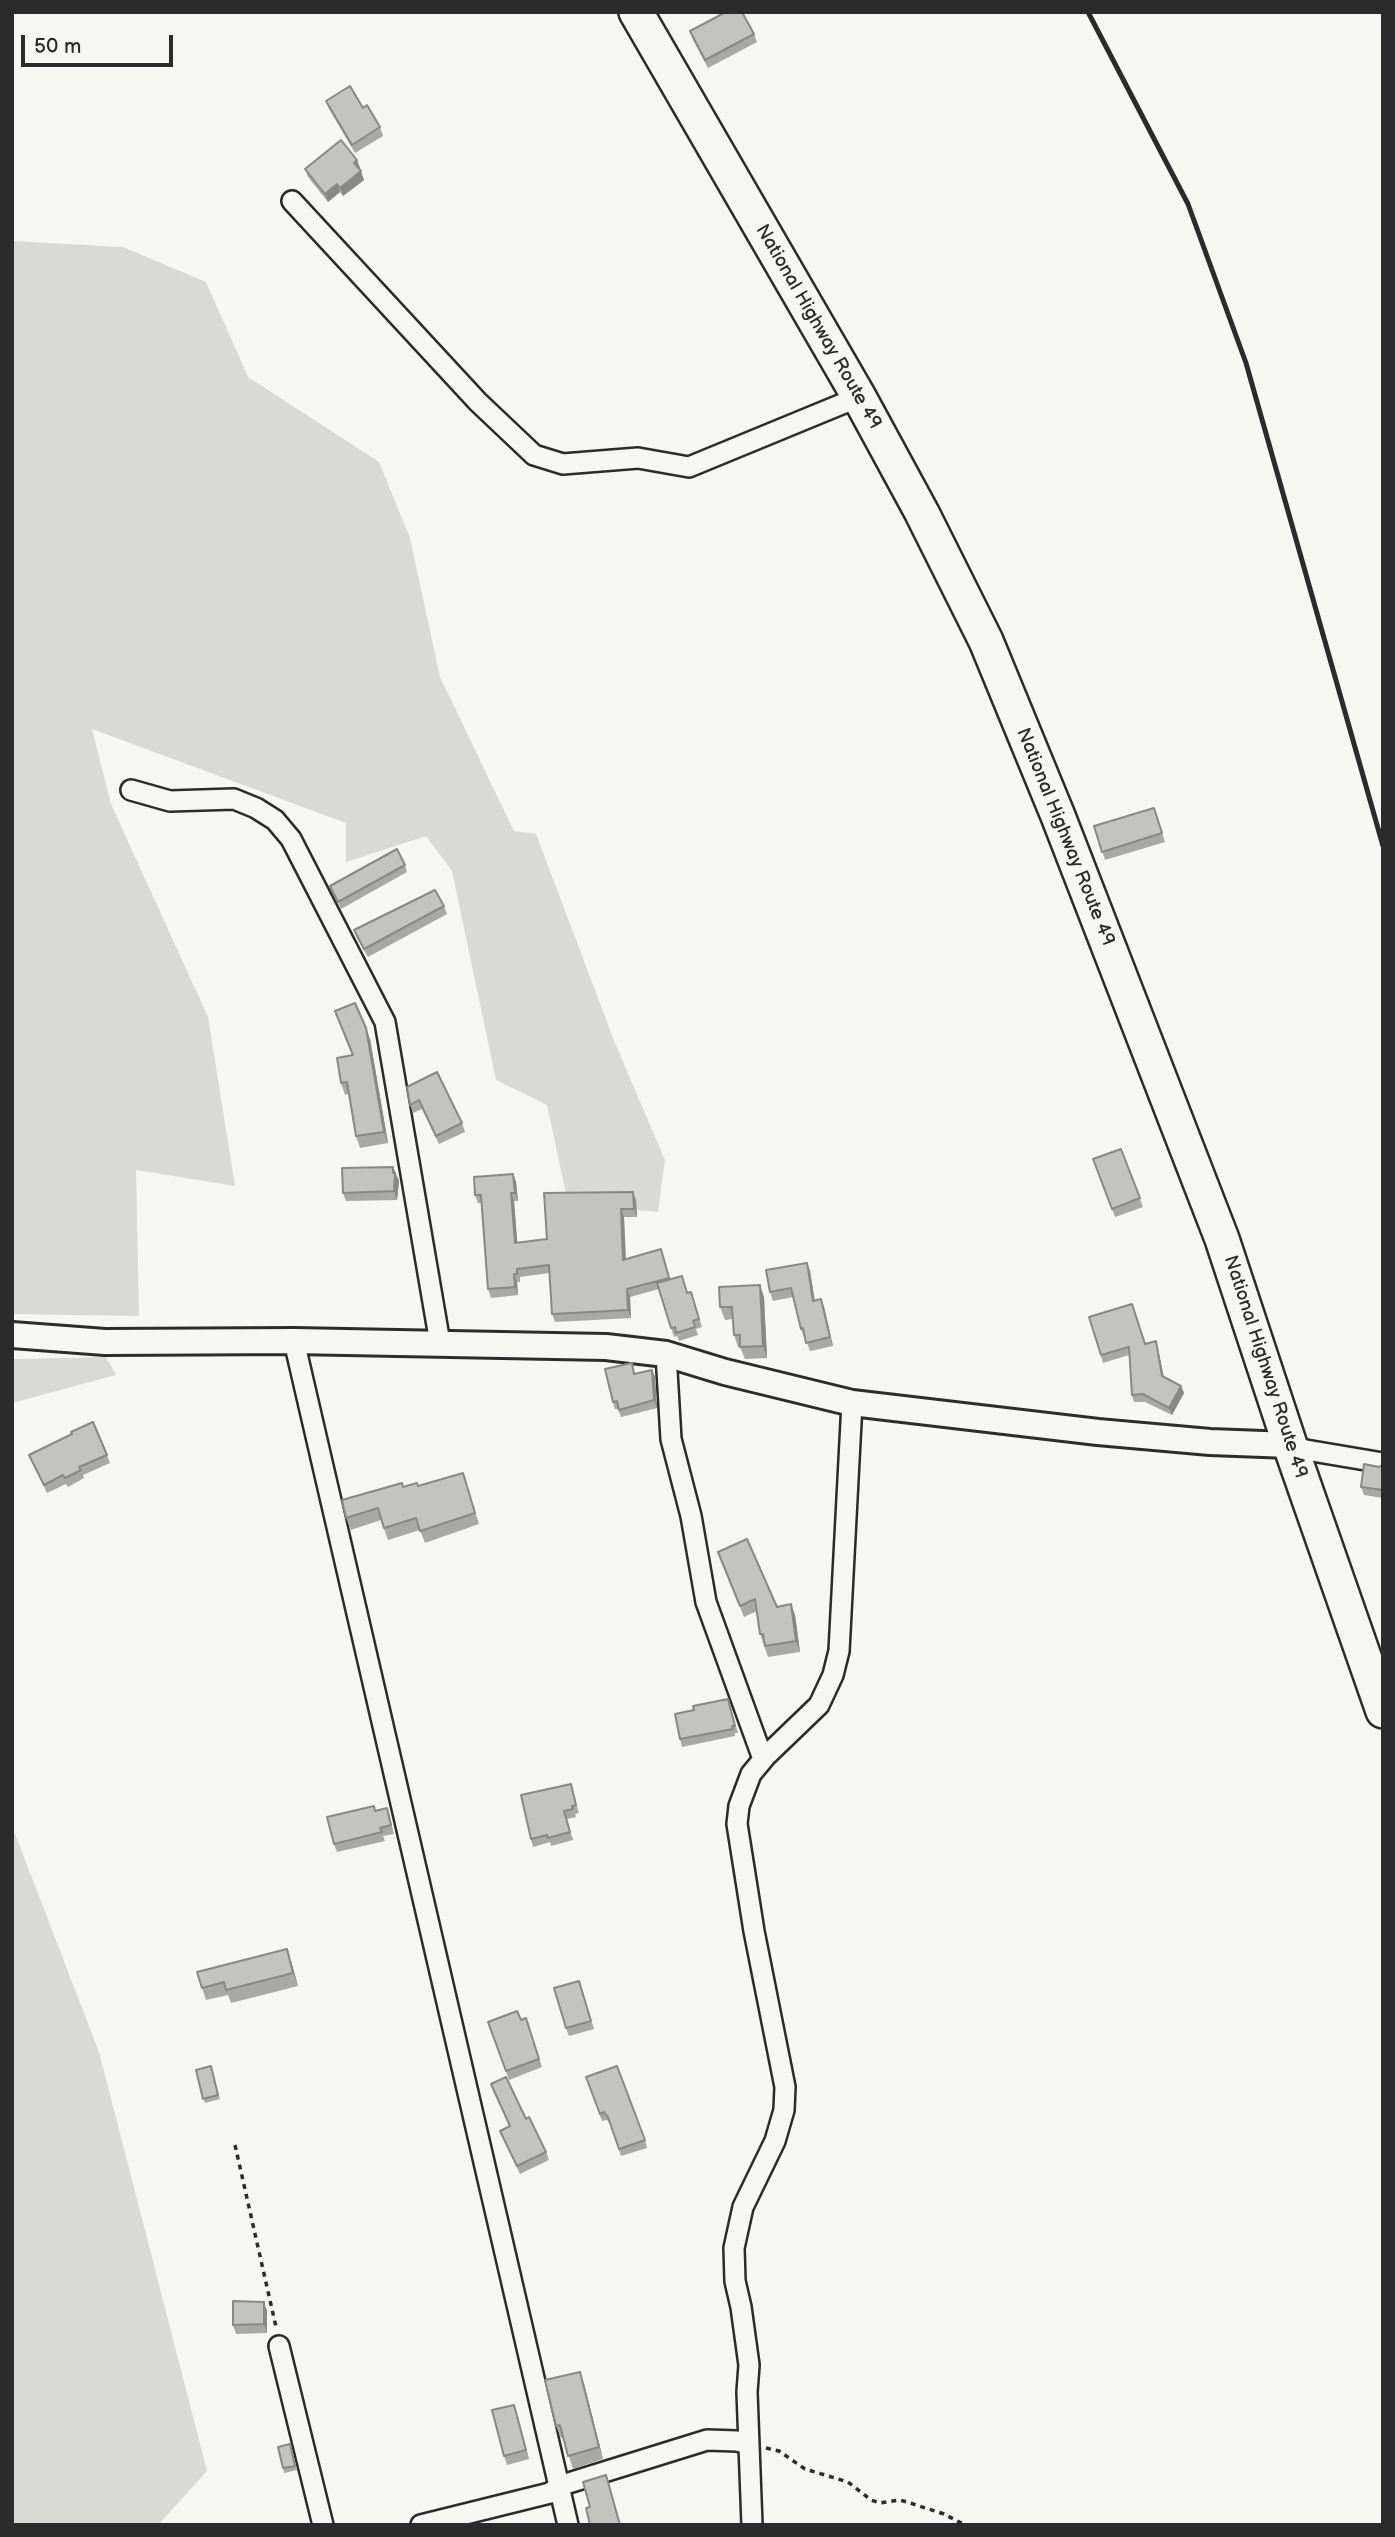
<!DOCTYPE html>
<html>
<head>
<meta charset="utf-8">
<style>
	body { margin:0 }
	#map { position:relative; width:1395px; height:2537px; overflow:hidden; background:#f6f6f2; font-family:"Balsamiq Sans",sans-serif }
	canvas { display:block }
	.frame { position:absolute; inset:0; border:14px solid #2b2b2b; pointer-events:none }
	.scale { position:absolute; left:21px; top:35px; width:152px; height:32px; box-sizing:border-box; border:4px solid #2b2b2b; border-top:0; padding-left:9px; font-size:21px; line-height:24px; white-space:nowrap; color:#2b2b2b; -webkit-text-stroke:5px #f6f6f2; paint-order:stroke }
</style>
</head>
<body>
<div id="map">
<canvas width="1395" height="2537"></canvas>
<div class="frame"></div>
<div class="scale">50 m</div>
</div>
<script>
const g = document.querySelector('canvas').getContext('2d');
g.lineJoin = 'round';
function paint(path, color) { g.fillStyle = color; g.fill(path, 'evenodd'); }
function strokePath(path, color, width, dash) { g.strokeStyle = color; g.lineWidth = width; g.lineCap = dash ? 'butt' : 'round'; g.setLineDash(dash || []); g.stroke(path); }
function write(font, color, halo, rows, align = 'center') {
  g.font = font + ' "Balsamiq Sans",sans-serif'; g.lineWidth = 5; g.setLineDash([]); g.textBaseline = 'middle'; g.strokeStyle = halo; g.fillStyle = color; for (const [text, x, y, turn = 0] of rows) {
    g.save(); g.translate(x, y); g.rotate((+turn || 0) * Math.PI / 180); g.textAlign = isNaN(turn) ? turn : align; if (halo) g.strokeText(text, 0, 0); g.fillText(text, 0, 0); g.restore();
  }
}
paint(new Path2D(`
	M12 241 123 247 206 282 248 377 379 462 410 538 440 677 514 831 536 834 615 1043 665 1160 658 1212 568 1203 547 1105 496 1080 452 871 426 836 346 862V823L92 729 111 804 208 1017 235 1186 136 1170 139 1316 12 1314Z
	M106 1357 116 1375 12 1403V1359Z
	M12 1826 99 2052 207 2471 158 2525H12Z`), '#d9d9d5');
const minor = new Path2D(`
	M292 201 478 402 534 455 563 464 638 458 689 467 859 397
	M131 790 170 801 234 799 256 808 275 820 291 839 385 1022 440 1343
	M294 1341 568 2525
	M666 1354 671 1439 691 1516 706 1602 763 1759
	M1290 1445 1306 1450 1383 1463
	M279 2346 323 2525
	M421 2525 550 2493 559 2486 707 2440 737 2441 749 2444
	M752 2525 747 2392 749 2365 741 2307 735 2281 734 2248 743 2207 775 2141 784 2110 785 2087 754 1931 737 1824 739 1806 751 1774 766 1756 819 1705 833 1675 839 1651 852 1403`);
const tertiary = new Path2D(`
	M12 1335 105 1342 294 1341 606 1347 666 1354 725 1372 852 1403 1098 1432 1210 1442 1290 1445`);
const trunk = new Path2D(`
	M636 12 859 397 922 513 986 641 1058 816 1222 1239 1290 1445 1383 1711`);
strokePath(minor, '#2b2b2b', 24);
strokePath(tertiary, '#2b2b2b', 30);
strokePath(trunk, '#2b2b2b', 38);
strokePath(new Path2D(`
	M235 2145 276 2327
	M766 2448 779 2451 805 2469 848 2482 871 2500 880 2503 900 2500 907 2502 944 2514 965 2525`), '#2b2b2b', 3.5, [5, 5]);
strokePath(minor, '#f6f6f2', 19);
strokePath(tertiary, '#f6f6f2', 24);
strokePath(trunk, '#f6f6f2', 33);
strokePath(new Path2D(`
	M1088 12 1188 204 1246 363 1383 846`), '#2b2b2b', 5);
paint(new Path2D(`
	M690 31 754 34 757 42 708 68 693 40Z
	M326 101 363 108 380 127 383 136 355 153 329 109Z
	M357 160 360 168 359 169 364 180 343 196 340 192 328 202 308 177 305 169Z
	M1157 816 1165 842 1105 860 1094 826Z
	M405 865 407 872 341 909 330 886Z
	M444 906 447 914 368 957 357 938 354 930Z
	M335 1011 370 1039 388 1143 360 1148 356 1136 349 1094 345 1095 341 1083 353 1055Z
	M407 1087 462 1123 465 1132 439 1144 422 1109 413 1113 410 1105Z
	M1121 1149 1143 1207 1115 1217 1093 1159Z
	M393 1167 399 1181 397 1200 346 1201 343 1193Z
	M513 1174 516 1182 518 1201H514L517 1243 547 1239 636 1200 637 1217H624L626 1259 664 1257 670 1279 687 1293 691 1292 702 1327 696 1329 698 1335 679 1341 677 1336 674 1337 659 1289 630 1297 631 1318 555 1322 552 1314 549 1273 520 1277V1282H517L518 1295 491 1298 488 1289 481 1203H478L475 1195Z
	M807 1263 810 1271 815 1301 824 1307 833 1346 810 1351 805 1337H804L801 1329 793 1297 773 1301 770 1292Z
	M760 1285 764 1297 767 1358 745 1359 740 1347H738L734 1335 733 1319 725 1320 720 1307Z
	M1089 1317 1145 1343 1156 1341 1158 1349 1164 1377 1181 1386 1184 1393 1172 1415 1145 1402H1134L1132 1395 1129 1355 1103 1363Z
	M652 1370 655 1377 657 1408 621 1417 618 1409H615L613 1402 635 1374Z
	M29 1455H107L110 1463 83 1475 84 1478 68 1487 66 1484 47 1493Z
	M1383 1465V1498L1364 1495 1361 1487 1379 1467Z
	M463 1473 479 1524 425 1543 420 1530 388 1540 381 1520 351 1530 346 1518 403 1487 418 1486Z
	M722 1562 777 1607 791 1604 795 1615 800 1652 768 1657 760 1634 757 1611 744 1617Z
	M728 1699 738 1733H735V1736L682 1747 680 1739 694 1710Z
	M571 1784 579 1813 575 1814 576 1817 567 1819 573 1840 551 1846 550 1842 533 1847 531 1839Z
	M387 1808 394 1834 383 1836 385 1841 337 1852 334 1844 375 1811Z
	M291 1961 298 1986 231 2003 228 1995 206 2000 202 1988Z
	M582 1989 594 2029 569 2036 566 2028Z
	M526 2018 542 2067 509 2080 488 2022 521 2020Z
	M211 2066 220 2099 205 2103 196 2070Z
	M586 2077 645 2140 647 2148 621 2156 610 2124 607 2120 602 2121Z
	M491 2084 526 2119 546 2152 549 2160 520 2174 500 2131 510 2127Z
	M267 2311V2333L236 2334 233 2325Z
	M584 2384 603 2459 573 2469 563 2438H561L556 2426Z
	M514 2405 529 2459 507 2465 504 2456Z
	M292 2449 297 2470 284 2473 283 2468Z`), '#a8a8a5');
paint(new Path2D(`
	M357 160 360 168 357 171 354 163Z
	M361 171 364 180 343 196 340 188Z
	M337 184 340 192 328 202 325 194Z
	M366 1028 370 1039 388 1143 384 1132Z
	M393 1167 399 1181 397 1200 394 1191Z
	M513 1174 516 1182 518 1201 515 1193Z
	M633 1192 636 1200 637 1217 634 1209Z
	M511 1193 514 1201 518 1251 515 1243Z
	M621 1209 624 1217 626 1268 623 1260Z
	M807 1263 810 1271 816 1310 813 1301Z
	M514 1274 517 1282 518 1295 515 1287Z
	M760 1285 764 1297 767 1358 763 1346Z
	M627 1289 630 1297 631 1318 628 1310Z
	M821 1299 824 1307 833 1346 830 1337Z
	M1156 1341 1158 1349 1165 1383 1162 1376Z
	M652 1370 655 1377 657 1408 654 1400Z
	M1181 1386 1184 1393 1172 1415 1169 1408Z
	M791 1604 795 1615 800 1652 796 1641Z
	M287 1949 291 1961 298 1986 293 1973Z
	M264 2302 267 2311V2333L264 2324Z
	M580 2372 584 2384 603 2459 599 2447Z
	M514 2405 517 2413 529 2459 526 2450Z`), '#888886');
const building = new Path2D(`
	M726 12H742L754 34 705 60 690 31Z
	M350 86 363 108 367 105 380 127 352 145 326 101Z
	M341 140 357 160 354 163 361 171 340 188 337 184 325 194 305 169Z
	M1154 808 1162 833 1102 852 1094 826Z
	M397 849 405 865 338 902 330 886Z
	M435 890 444 906 364 949 354 930Z
	M355 1003 366 1028 384 1132 356 1136 347 1082 341 1083 337 1058 353 1055 335 1011Z
	M437 1072 462 1123 436 1136 419 1100 410 1105 407 1087Z
	M1121 1149 1140 1198 1112 1209 1093 1159Z
	M393 1167V1173H395L394 1191 343 1193 342 1168Z
	M513 1174 515 1193H511L515 1243 547 1239 544 1193 633 1192 634 1209H621L623 1260 661 1249 669 1278 627 1289 628 1310 552 1314 549 1265 517 1269V1274H514L515 1287 488 1289 481 1195H475L474 1177Z
	M807 1263 813 1301 821 1299 830 1337 806 1343 803 1328 801 1329 791 1288 770 1292 766 1270Z
	M682 1276 687 1293 691 1292 699 1319 693 1321 695 1327 676 1333 675 1327 671 1328 657 1283Z
	M760 1285 763 1346 740 1347V1335H734L732 1307H720L719 1287Z
	M1132 1304 1145 1344 1156 1341 1162 1376 1181 1386 1169 1408 1143 1394 1132 1395 1129 1347 1101 1355 1089 1317Z
	M632 1363 634 1374 652 1370 654 1400 619 1410 617 1401 613 1402 605 1369Z
	M93 1422 107 1455 79 1467 81 1470 65 1478 63 1475 44 1485 29 1455 72 1434 71 1432Z
	M1364 1464 1379 1467 1383 1465V1490L1361 1487Z
	M463 1473 475 1513 420 1531 416 1518 384 1528 378 1508 346 1518 342 1500 402 1483 403 1487 417 1483 418 1486Z
	M747 1539 777 1607 791 1604 796 1641 765 1646 763 1634H760L755 1599 740 1606 718 1552Z
	M728 1699 735 1726H732L733 1729 680 1739 675 1714 694 1710 693 1706Z
	M571 1784 576 1805 572 1806 573 1809 564 1811 570 1832 548 1838 547 1835 531 1839 521 1795Z
	M374 1806 375 1811 387 1808 391 1825 380 1828 382 1832 334 1844 327 1817Z
	M287 1949 293 1973 226 1990 224 1982 202 1988 197 1972Z
	M579 1981 591 2021 566 2028 554 1988Z
	M517 2011 521 2020 526 2018 539 2059 506 2071 488 2022Z
	M211 2066 218 2095 203 2099 196 2070Z
	M617 2066 645 2140 619 2149 608 2117 604 2112 600 2114 586 2077Z
	M506 2077 526 2119 529 2117 546 2152 517 2166 500 2131 510 2126 491 2084Z
	M233 2301 264 2302V2324L233 2325Z
	M580 2372 599 2447 568 2456 560 2425 556 2426 545 2380Z
	M514 2405 526 2450 504 2456 492 2410Z
	M290 2444 295 2466 283 2468 278 2447Z
	M606 2475 620 2525H590L586 2508 590 2507 583 2482Z`);
paint(building, '#c3c3c0');
strokePath(building, '#888886', 2);
write('19px', '#2b2b2b', '#f6f6f2', [
	["National Highway Route 49",818,327,60],
	["National Highway Route 49",1065,837,68],
	["National Highway Route 49",1265,1367,72]
]);
</script>
</body>
</html>
